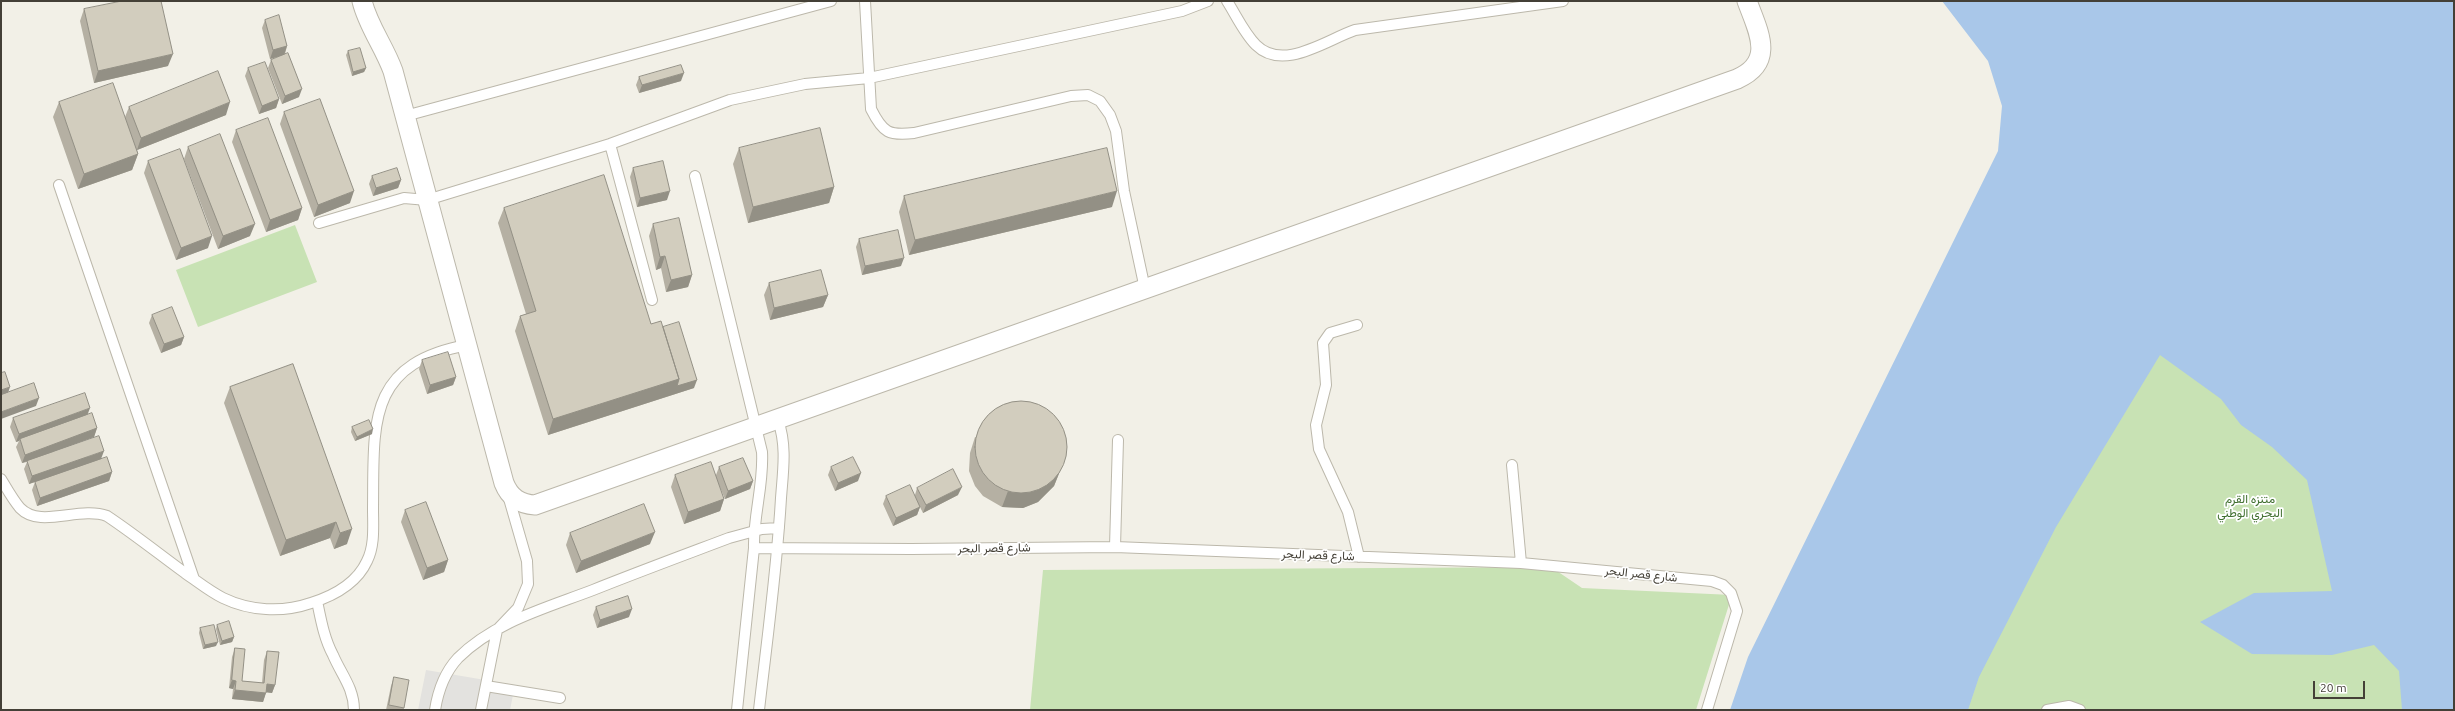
<!DOCTYPE html>
<html>
<head>
<meta charset="utf-8">
<style>
	body { margin:0 }
	#map { position:relative; width:2455px; height:711px; overflow:hidden; background:#f2f0e7; font-family:Ubuntu,sans-serif }
	canvas { display:block }
	.frame { position:absolute; inset:0; border:2px solid #444037; pointer-events:none }
	.scale { position:absolute; left:2313px; top:681px; width:52px; height:18px; box-sizing:border-box; border:2px solid #444037; border-top:0; padding-left:5px; font-size:12px; line-height:14px; white-space:nowrap; color:#444037; -webkit-text-stroke:3px #fff; paint-order:stroke }
</style>
</head>
<body>
<div id="map">
<canvas width="2455" height="711"></canvas>
<div class="frame"></div>
<div class="scale">20 m</div>
</div>
<script>
const g = document.querySelector('canvas').getContext('2d');
g.lineJoin = 'round';
function paint(path, color) { g.fillStyle = color; g.fill(path, 'evenodd'); }
function strokePath(path, color, width, dash) { g.strokeStyle = color; g.lineWidth = width; g.lineCap = dash ? 'butt' : 'round'; g.setLineDash(dash || []); g.stroke(path); }
function write(font, color, halo, rows, align = 'center') {
  g.font = font + ' Ubuntu,Vazirmatn,sans-serif'; g.lineWidth = 3.5; g.setLineDash([]); g.textBaseline = 'middle'; g.strokeStyle = halo; g.fillStyle = color; for (const [text, x, y, turn = 0] of rows) {
    g.save(); g.translate(x, y); g.rotate((+turn || 0) * Math.PI / 180); g.textAlign = isNaN(turn) ? turn : align; if (halo) g.strokeText(text, 0, 0); g.fillText(text, 0, 0); g.restore();
  }
}
paint(new Path2D(`
	M2454 1V710H1922L2228 86Z
	M295 225 317 282 198 327 176 270Z
	M1551 567 1582 588 1732 595 1696 710H1030L1043 570Z`), '#c8e2b4');
paint(new Path2D(`
	M426 670 515 685 510 710H418Z`), '#e3e2df');
paint(new Path2D(`
	M1942 1H2454V710H2402L2399 671 2374 645 2332 655 2252 654 2200 622 2254 593 2332 591 2307 480 2272 447 2241 425 2221 399 2160 355 2056 527 1979 677 1968 710H1730L1748 657 1998 151 2002 106 1988 61Z`), '#a9c7e9');
const service = new Path2D(`
	M865 1 871 109C883 133 889 136 914 133L1071 96 1088 95 1100 101 1110 115 1116 131 1124 191 1145 289
	M1227 1C1236 15 1244 33 1256 45 1283 72 1326 40 1355 30L1563 1
	M405 116 831 1
	M610 144 652 300
	M695 176 762 452C764 484 753 516 754 548L737 710
	M59 185 194 579
	M319 223 404 198 427 200 610 144 730 100 805 84 869 78 1182 11 1208 1
	M1357 325 1330 333 1323 343 1326 385 1316 425 1319 449 1348 512 1359 557
	M1512 465 1521 563
	M1 479C7 489 13 500 20 508 40 529 79 506 107 516 134 534 159 554 185 573 197 581 209 591 223 598 250 611 282 613 311 603 333 596 357 583 367 561 375 545 373 526 373 508 374 424 366 364 467 345
	M1115 547 1118 440
	M754 548 911 549 1115 547 1521 563 1712 581 1723 585 1731 593 1737 611 1707 710
	M317 601C321 620 324 638 333 655 341 674 354 688 354 710
	M486 686 560 698
	M435 710C438 691 445 672 458 658 494 622 546 608 593 590 638 572 684 555 729 538L762 529 779 528
	M481 710 497 630 518 608 528 584 527 561 508 495
	M759 710C767 640 777 569 781 498 783 471 787 446 778 420
	M2047 710 2069 706 2080 710`);
const minor = new Path2D(`
	M362 1C368 26 384 46 393 71L504 483C510 498 520 504 535 505L1737 79C1776 62 1758 31 1747 1`);
strokePath(service, '#bcb8ab', 12);
strokePath(minor, '#bcb8ab', 21);
strokePath(service, '#fff', 10);
strokePath(minor, '#fff', 19);
paint(new Path2D(`
	M84 9 168 66 94 83 80 21Z
	M265 20 287 46 285 54 299 97 282 104 268 68 271 60 283 55 270 59 262 28Z
	M348 51 366 68 364 72 352 76 346 55Z
	M248 68 279 99 276 108 259 114 245 76Z
	M639 77 681 81 639 93 636 85Z
	M59 102 125 117 129 107 226 115 137 150 138 154 132 170 78 189 53 117Z
	M284 112 350 203 314 217 280 124Z
	M236 130 302 208 298 220 266 232 232 142Z
	M188 147 250 236 218 249 184 159Z
	M739 148 834 187 829 203 748 223 733 164Z
	M148 161 208 248 176 260 144 173Z
	M633 168 667 200 637 207 630 177Z
	M372 176 401 180 398 188 373 196 369 184Z
	M904 196 1112 207 909 255 899 212Z
	M504 208 651 324 663 327 694 388 548 435 515 331 520 316 526 314 498 223Z
	M653 224 692 275 688 287 666 292 661 268 656 270 649 236Z
	M859 239 901 266 862 275 856 247Z
	M769 283 828 295 823 307 770 320 764 295Z
	M152 315 184 337 181 345 161 353 149 323Z
	M422 360 456 377 453 385 427 394 419 369Z
	M293 364 347 544 334 549 330 538 280 556 224 403 230 387Z
	M88 414 97 428 94 437 53 452 101 459 112 472 109 481 37 506 32 490 35 482 29 484 24 469 27 462 22 463 16 447 19 441 16 442 10 427 13 418Z
	M352 427 372 434 355 441 351 432Z
	M975 437 1060 471 1054 486 1038 502 1023 508 1002 507 983 496 975 486 969 471 970 453Z
	M719 467 753 481 750 489 725 499 719 485 724 499 720 511 684 524 671 487 675 475H716Z
	M831 467 858 481 835 491 828 475Z
	M917 488 958 495 923 513 920 507 917 515 893 526 883 504 886 496 915 495Z
	M405 510 448 560 444 572 423 580 401 522Z
	M570 533 650 544 576 573 566 545Z
	M596 607 629 617 597 628 593 615Z
	M217 625 234 637 232 642 220 645 216 629Z
	M200 628 216 646 203 649 199 633Z
	M235 648 242 681 262 683 264 660 267 651 275 685 272 693 266 692 263 702 232 699 233 689 229 688 232 657Z
	M394 677 404 708 403 710H386L391 686Z`), '#b5b0a3');
paint(new Path2D(`
	M287 46 284 55 270 59 273 50Z
	M173 54 168 66 94 83 98 71Z
	M366 68 364 72 352 76 353 72Z
	M684 73 681 81 639 93 642 85Z
	M302 89 299 97 282 104 285 96Z
	M279 99 276 108 259 114 262 106Z
	M230 102 226 115 137 150 141 138Z
	M138 154 132 170 78 189 84 174Z
	M401 180 398 188 373 196 376 188Z
	M834 187 829 203 748 223 753 207Z
	M354 191 350 203 314 217 318 205Z
	M670 191 667 200 637 207 640 198Z
	M1117 191 1112 207 909 255 915 240Z
	M302 208 298 220 266 232 270 220Z
	M255 224 250 236 218 249 223 236Z
	M212 236 208 248 176 260 181 248Z
	M665 256 661 268 656 270 660 257Z
	M904 258 901 266 862 275 865 266Z
	M692 275 688 287 666 292 671 280Z
	M828 295 823 307 770 320 774 308Z
	M184 337 181 345 161 353 164 344Z
	M456 377 453 385 427 394 430 385Z
	M679 379 697 380 694 388 548 435 553 419Z
	M10 387 7 396 1 398V390Z
	M39 398 36 406 1 419V412Z
	M90 408 87 416 20 439 19 441 16 442 19 434Z
	M97 428 94 437 22 463 25 455Z
	M373 429 372 434 355 441 357 437Z
	M104 451 101 459 29 484 32 476Z
	M1066 456 1054 486 1038 502 1023 508 1002 507 1008 491Z
	M112 472 109 481 37 506 40 498Z
	M861 473 858 481 835 491 838 483Z
	M753 481 750 489 725 499 728 491Z
	M962 487 958 495 923 513 926 505Z
	M724 499 720 511 684 524 688 512Z
	M920 507 917 515 893 526 896 518Z
	M336 522 330 538 280 556 286 540Z
	M352 529 347 544 334 549 340 533Z
	M655 532 650 544 576 573 581 561Z
	M448 560 444 572 423 580 427 568Z
	M632 609 629 617 597 628 600 620Z
	M234 637 232 642 220 645 222 641Z
	M218 642 216 646 203 649 205 645Z
	M232 680 236 681 233 689 229 688Z
	M267 684 275 685 272 693 264 692Z
	M235 690 266 693 263 702 232 699Z`), '#939085');
const building = new Path2D(`
	M122 1H161L173 54 98 71 84 9Z
	M279 15 287 46 273 50 265 20Z
	M360 48 366 68 353 72 348 51Z
	M288 53 302 89 285 96 271 60Z
	M265 62 279 99 262 106 248 68Z
	M681 65 684 73 642 85 639 77Z
	M218 71 230 102 141 138 129 107Z
	M113 83 138 154 84 174 59 102Z
	M320 99 354 191 318 205 284 112Z
	M268 118 302 208 270 220 236 130Z
	M820 128 834 187 753 207 739 148Z
	M220 134 255 224 223 236 188 147Z
	M1107 148 1117 191 915 240 904 196Z
	M180 149 212 236 181 248 148 161Z
	M663 161 670 191 640 198 633 168Z
	M397 168 401 180 376 188 372 176Z
	M604 175 651 324 661 321 679 379 553 419 520 316 536 311 504 208Z
	M679 218 692 275 671 280 665 256 660 257 653 224Z
	M898 230 904 258 865 266 859 239Z
	M821 270 828 295 774 308 769 283Z
	M172 307 184 337 164 344 152 315Z
	M679 322 697 380 677 386 679 379 663 327Z
	M448 352 456 377 430 385 422 360Z
	M293 364 352 529 340 533 336 522 286 540 230 387Z
	M5 372 10 387 1 390V373Z
	M34 383 39 398 1 412V395Z
	M85 393 90 408 19 434 13 418Z
	M975 447a46 46 0 1 1 92 0a46 46 0 1 1-92 0Z
	M92 413 97 428 25 455 20 439Z
	M369 420 373 429 357 437 352 427Z
	M99 436 104 451 32 476 27 461Z
	M107 457 112 472 40 498 35 482Z
	M853 457 861 473 838 483 831 467Z
	M743 458 753 481 728 491 719 467Z
	M711 462 724 499 688 512 675 475Z
	M953 469 962 487 926 505 917 488Z
	M910 485 920 507 896 518 886 496Z
	M426 502 448 560 427 568 405 510Z
	M644 504 655 532 581 561 570 533Z
	M628 596 632 609 600 620 596 607Z
	M229 621 234 637 222 641 217 625Z
	M214 625 218 642 205 645 200 628Z
	M235 648 245 649 242 681 264 683 267 651 279 652 275 685 267 684 266 693 235 690 236 681 232 680Z
	M394 677 409 680 404 708 389 705Z`);
paint(building, '#d2cdbe');
strokePath(building, '#939085', 1);
write('12px', '#417030', '#fff', [
	["متنزه القرم",2250,499],
	["البحري الوطني",2250,513]
]);
write('12px', '#444037', '#fff', [
	["شارع قصر البحر",994,548,-1],
	["شارع قصر البحر",1318,555,2],
	["شارع قصر البحر",1641,574,6]
]);
</script>
</body>
</html>
